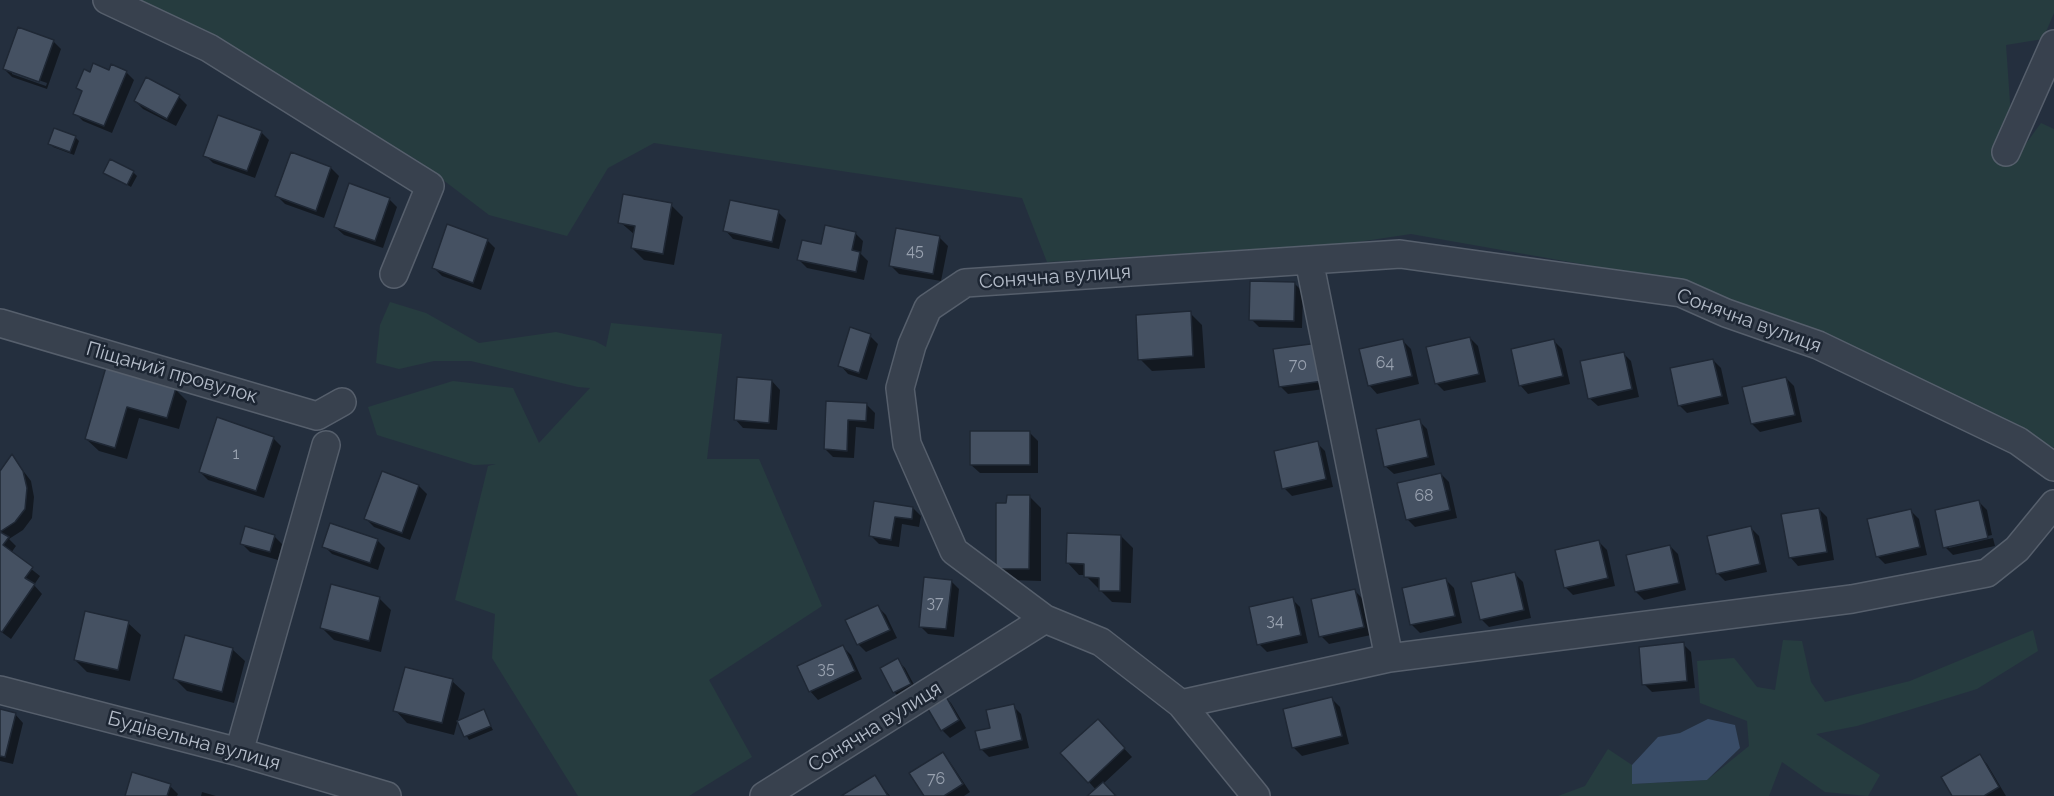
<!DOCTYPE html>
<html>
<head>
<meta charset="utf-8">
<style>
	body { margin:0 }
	canvas { display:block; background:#242f3e }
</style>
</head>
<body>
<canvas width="2054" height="796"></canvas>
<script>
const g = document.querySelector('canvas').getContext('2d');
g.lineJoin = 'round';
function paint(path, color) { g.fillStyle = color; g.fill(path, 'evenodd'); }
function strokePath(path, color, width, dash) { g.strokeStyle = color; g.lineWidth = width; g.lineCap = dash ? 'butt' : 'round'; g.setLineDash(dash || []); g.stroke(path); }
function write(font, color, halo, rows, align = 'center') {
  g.font = font + ' Raleway,sans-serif'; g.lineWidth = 5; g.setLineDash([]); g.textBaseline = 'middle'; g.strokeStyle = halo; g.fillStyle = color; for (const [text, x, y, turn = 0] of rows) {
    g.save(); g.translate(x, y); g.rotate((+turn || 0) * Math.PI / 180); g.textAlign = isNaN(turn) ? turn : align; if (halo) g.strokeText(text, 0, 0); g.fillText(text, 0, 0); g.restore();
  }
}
paint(new Path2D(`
	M137 0H2054V13L2043 39 2006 45 2014 160 2041 123 2054 129V448L1986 413 1672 280 1411 234 1324 247 1305 246 1047 262 1022 198 654 143 608 168 567 236 489 215 417 160Z
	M390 302 426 313 479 343 556 332 595 341 606 347 611 323 722 334 707 459H759L822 606 709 680 752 757 689 796H578L492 658 495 614 455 600 488 466 496 464 474 465 377 435 368 407 453 381 513 388 539 443 590 388 578 387 471 361H434L399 369 376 363 380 325Z
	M2033 630 2038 651 1977 689 1857 726 1816 734 1880 775 1868 796 1825 792 1782 762 1769 796H1558L1585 786 1608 749 1632 765V784L1707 780 1749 746 1747 721 1700 703 1697 661 1734 658 1757 687 1775 690 1783 640 1802 641 1811 682 1825 702 1910 681Z`), '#263c3f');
paint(new Path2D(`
	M1708 719 1735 725 1740 748 1707 780 1632 784V765L1658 737 1680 733Z`), '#394c67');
paint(new Path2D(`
	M53 41 61 49 47 89 12 77 4 69ZM12 71 47 83 46 86 12 74Z
	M110 72H126L134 80 112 133 83 121 75 113 83 93 78 88 91 74Z
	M179 97 187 105 176 126 143 109 135 101Z
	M261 132 269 140 255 178 213 163 205 155Z
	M75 137 79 141 74 155 53 147 50 143Z
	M331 168 339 176 324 218 285 204 277 196Z
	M105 172H133L137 176 131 187Z
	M389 199 397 207 383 248 344 235 335 227Z
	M671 205 683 217 674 265 644 260 632 248 635 235 620 222Z
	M778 212 786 220 779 249 733 239 725 230Z
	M897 230 940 238 948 246 941 281 899 274 891 266Z
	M855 233 863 241 861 254 868 261 864 280 807 268 799 260 822 246Z
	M487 240 495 248 481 290 442 276 434 268Z
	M1295 284 1303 292 1302 328 1259 327 1251 319Z
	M1190 313 1202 325 1205 368 1152 371 1140 359Z
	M870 336 878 344 867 380 848 374 840 365Z
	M1470 338 1478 346 1486 382 1444 391 1436 383Z
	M1403 341 1411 349 1419 384 1377 394 1369 385Z
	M1554 341 1562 349 1570 384 1528 394 1520 385Z
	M1275 350 1331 388 1288 394 1280 386Z
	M1623 353 1631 361 1639 397 1598 406 1589 398Z
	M1713 360 1721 368 1729 404 1687 413 1679 405Z
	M107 369 175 389 187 401 179 429 139 418 127 459 99 451 86 439Z
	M1786 378 1794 386 1802 422 1760 432 1752 424Z
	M772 381 780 390 777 430 743 428 735 419Z
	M828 402 867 405 875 413 874 429 856 427 854 458 833 457 825 449Z
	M1419 421 1427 429 1435 465 1394 474 1385 466Z
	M1030 433 1038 441V473H980L971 465Z
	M273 438 281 446 264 498 208 480 200 472Z
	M1317 443 1325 451 1333 487 1292 496 1284 488Z
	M12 456 31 481 34 497 32 518 23 530 9 539 16 546 11 553 40 576 34 585 42 594 11 639 0 631V473Z
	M1441 474 1449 482 1457 518 1415 527 1407 519Z
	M419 486 427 494 410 540 374 527 366 519Z
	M1029 496 1041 508V581L1009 580 997 568Z
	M1979 502 1987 510 1992 535 1949 545V548L1993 538 1995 546 1953 555 1945 547Z
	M875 503 913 508 921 516 919 527 902 524 899 547 879 544 871 536Z
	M1819 509 1827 517 1834 560 1798 566 1790 557Z
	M1911 511 1919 519 1927 555 1885 564 1877 556Z
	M1751 528 1759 536 1767 572 1725 581 1717 573Z
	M274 536 282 544 278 560 250 552 242 544Z
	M1121 536 1133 548 1131 603 1112 602 1085 575H1079L1067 562Z
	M377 540 385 548 378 570 332 554 324 546Z
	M1599 542 1607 550 1615 586 1573 595 1565 587Z
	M1670 546 1678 554 1686 590 1644 600 1636 592Z
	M1515 574 1523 582 1531 618 1489 627 1481 619Z
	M1446 580 1454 588 1462 623 1420 633 1412 625 1404 589Z
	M951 581 959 589 954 637 928 634 920 626Z
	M1355 591 1363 599 1371 635 1329 644 1321 636Z
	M379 598 391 610 381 652 334 640 322 628Z
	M1292 599 1300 607 1308 643 1267 652 1259 644Z
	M878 607 886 615 897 638 866 652 858 644Z
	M128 623 141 635 130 681 87 672 75 660Z
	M1683 644 1691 652 1695 688 1652 692 1644 684Z
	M843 647 851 655 862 679 818 700 810 691Z
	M232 649 245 661 234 703 187 691 175 679Z
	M897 660 905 668 918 692 902 700 894 692Z
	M452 681 465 693 454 735 407 723 395 710Z
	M943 695 951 703 966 728 950 738 942 730Z
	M1332 699 1340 707 1349 744 1302 756 1294 748Z
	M1013 706 1021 714 1029 748 989 757 981 749 992 729Z
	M0 711 15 714 23 723 13 764 0 761Z
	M483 711 493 730 469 740 459 722Z
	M1106 729 1132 757 1103 784 1115 796H1090L1096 790 1089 782Z
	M942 754 950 762 970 792 964 796H926Z
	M1979 756 1987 764 2006 796H1954Z
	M874 777 890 796H844Z
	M170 786 178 794 177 796H126Z
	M202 792 216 796H201Z`), '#0007');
const building = new Path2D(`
	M18 27 54 40 39 82 3 69Z
	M93 63 109 70 111 64 127 71 104 126 73 114 82 91 76 88 84 69 90 72Z
	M146 77 180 95 167 119 134 101Z
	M218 115 262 131 247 171 203 156Z
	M54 128 76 136 70 152 48 144Z
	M291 152 331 167 316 211 275 196Z
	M110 159 134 171 127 185 103 173Z
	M349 183 390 198 375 241 334 227Z
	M623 194 672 203 663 254 631 248 635 226 618 223Z
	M730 200 779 210 772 242 723 231Z
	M447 224 488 239 473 283 432 268Z
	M825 225 856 232 852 250 860 252 856 272 797 260 802 240 821 244Z
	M896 228 940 236 933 274 889 266Z
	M1250 281 1295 282 1294 321 1249 320Z
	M1191 311 1193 356 1138 360 1136 315Z
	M850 327 871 334 859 373 838 366Z
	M1470 337 1479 374 1435 384 1426 347Z
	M1403 339 1412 376 1368 386 1359 349Z
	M1554 339 1563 376 1519 386 1511 349Z
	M1318 343 1323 381 1279 387 1273 349Z
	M1624 352 1632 389 1588 399 1580 361Z
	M1713 359 1722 396 1678 406 1670 368Z
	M106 367 176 388 167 418 127 407 115 448 85 439Z
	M737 377 772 380 769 423 734 420Z
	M1786 377 1795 415 1751 424 1742 387Z
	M826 401 867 403 866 421 848 420 847 451 824 449Z
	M217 417 274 437 256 491 199 472Z
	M1420 419 1428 457 1384 467 1376 429Z
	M970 431H1030V465H970Z
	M1318 441 1326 479 1282 489 1274 451Z
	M12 454 23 471 27 488 25 509 15 522 0 532 9 537 3 545 33 567 25 578 35 584 2 632 0 631V471Z
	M382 471 419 485 402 533 364 519Z
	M1441 473 1450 510 1406 520 1397 483Z
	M1007 495H1030L1029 569H996V503H1006Z
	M1979 500 1988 538 1943 548 1935 510Z
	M874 501 913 507 912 519 895 517 891 540 869 536Z
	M1819 508 1827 552 1789 558 1781 514Z
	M1911 509 1920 547 1876 557 1867 519Z
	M330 523 378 539 370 563 322 547Z
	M245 526 275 535 270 552 240 544Z
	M1751 526 1760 564 1716 574 1707 536Z
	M1067 533 1121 535 1120 591H1099V578L1084 577V564L1066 563Z
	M1599 540 1608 578 1564 588 1555 550Z
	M1670 545 1679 583 1635 592 1626 555Z
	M1515 572 1524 610 1480 620 1471 582Z
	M924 577 952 580 946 629 919 627Z
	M1446 578 1455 616 1410 625 1402 588Z
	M331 584 380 597 369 641 320 628Z
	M1355 589 1364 627 1319 637 1311 599Z
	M1293 597 1301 635 1257 645 1249 607Z
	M878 605 890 630 857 645 845 620Z
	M85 611 129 621 118 670 74 660Z
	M185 635 233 648 222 692 173 679Z
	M1684 642 1687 681 1642 685 1639 647Z
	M843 645 855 671 809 692 797 666Z
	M898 658 911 684 893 693 880 668Z
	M405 667 453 679 442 723 393 711Z
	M944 693 959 720 941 731 925 704Z
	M1332 697 1342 736 1292 748 1283 709Z
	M1014 704 1022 740 980 750 975 731 990 728 986 710Z
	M0 709 16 713 5 757 0 756Z
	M484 709 491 726 464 737 457 721Z
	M1098 719 1125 748 1088 783 1060 753Z
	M943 752 963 784 944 796H924L909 773Z
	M1980 754 1999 787 1984 796H1952L1941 777Z
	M132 772 171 784 167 796H125Z
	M875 775 888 796H841Z
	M1103 782 1116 796H1087Z`);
paint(building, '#455162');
strokePath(building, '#1f2835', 1.5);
const minor = new Path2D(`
	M107 0 209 48 430 186 394 274
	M2006 152 2054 44
	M1309 260 1389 658
	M0 323 317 416 342 402
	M0 690 239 752 387 796
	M1181 704 1389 658 1852 599 1987 573 2017 549 2054 504
	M239 752 326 445
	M764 796 1045 619
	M1256 796 1181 704 1101 642 1045 619 954 551 907 444 900 388 912 345 928 308 965 283 1400 254 1681 293 1726 313 1818 345 2018 441 2054 467`);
strokePath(minor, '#565f6c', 30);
strokePath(minor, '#38414e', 27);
write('16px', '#98a1af', null, [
	["45",915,251],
	["64",1385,363],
	["70",1298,365],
	["1",236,454],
	["68",1424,496],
	["37",935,603],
	["34",1275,621],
	["35",826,669],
	["76",936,779]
]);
write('20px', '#b4bcc9', '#1d2633', [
	["Сонячна вулиця",1055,277,-4],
	["Сонячна вулиця",1749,321,20],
	["Піщаний провулок",172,373,16],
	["Сонячна вулиця",875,727,-32],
	["Будівельна вулиця",194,741,15]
]);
</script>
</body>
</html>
